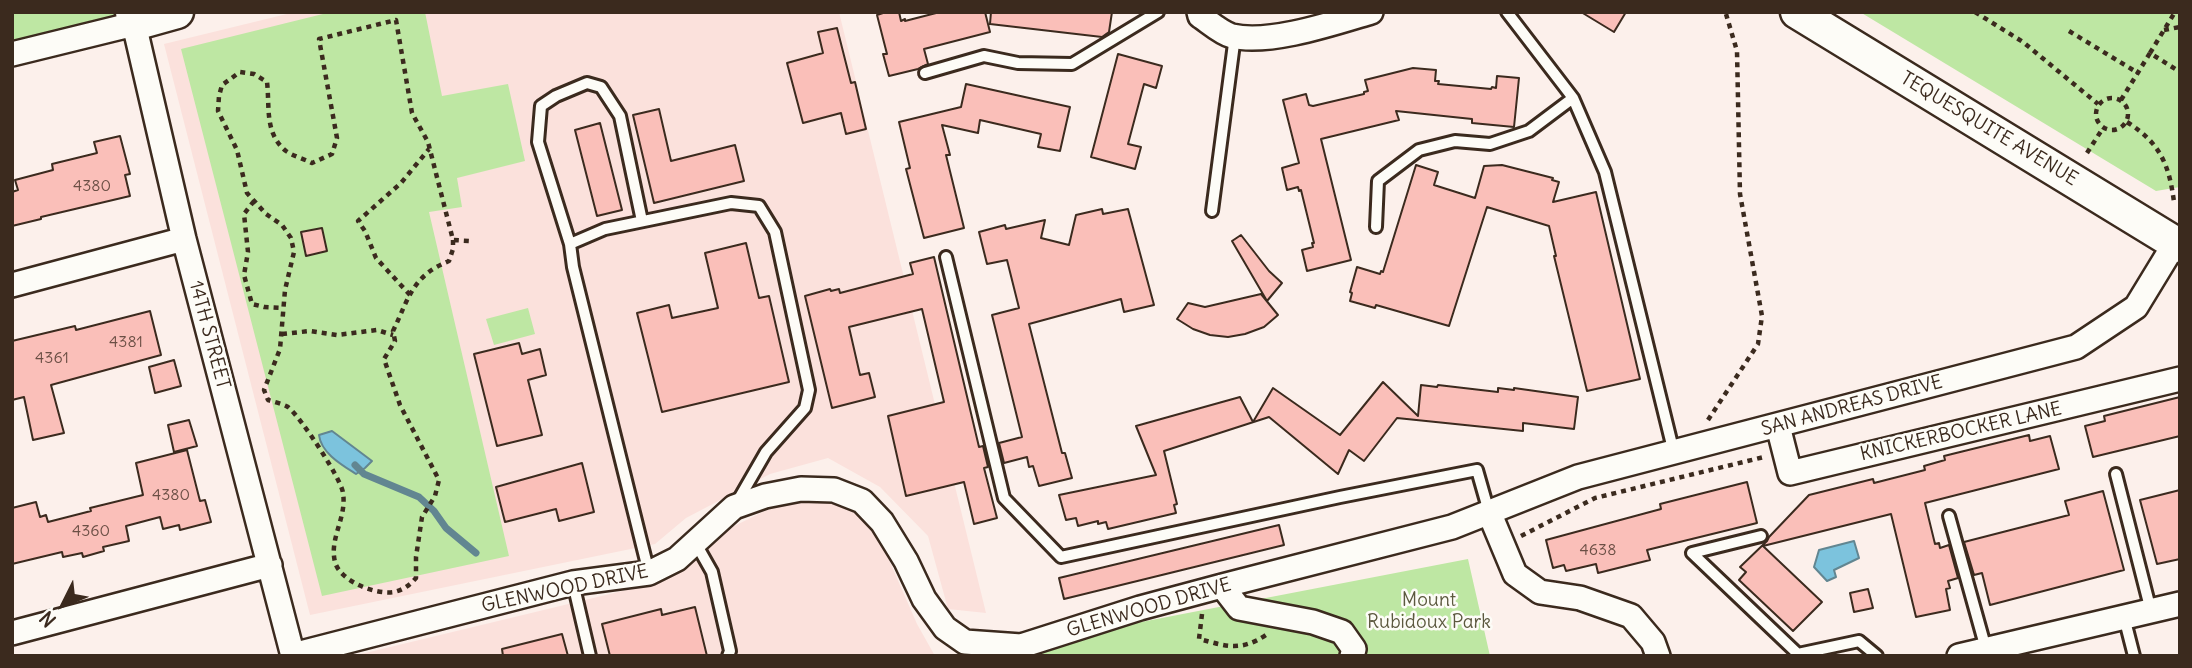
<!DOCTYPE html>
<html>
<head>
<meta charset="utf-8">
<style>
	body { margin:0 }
	#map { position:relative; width:2192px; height:668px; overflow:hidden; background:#fcf0eb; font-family:Delius,sans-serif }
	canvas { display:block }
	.frame { position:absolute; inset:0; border:14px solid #3b2a1e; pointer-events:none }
	.north { position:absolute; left:28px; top:570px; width:70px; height:70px; -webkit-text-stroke:5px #fdfcf7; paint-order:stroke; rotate:227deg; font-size:19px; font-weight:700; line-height:28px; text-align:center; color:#3b2a1e }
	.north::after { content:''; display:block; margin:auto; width:24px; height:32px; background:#3b2a1e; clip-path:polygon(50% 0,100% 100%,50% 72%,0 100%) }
</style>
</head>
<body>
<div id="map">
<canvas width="2192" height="668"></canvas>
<div class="frame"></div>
<div class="north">N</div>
</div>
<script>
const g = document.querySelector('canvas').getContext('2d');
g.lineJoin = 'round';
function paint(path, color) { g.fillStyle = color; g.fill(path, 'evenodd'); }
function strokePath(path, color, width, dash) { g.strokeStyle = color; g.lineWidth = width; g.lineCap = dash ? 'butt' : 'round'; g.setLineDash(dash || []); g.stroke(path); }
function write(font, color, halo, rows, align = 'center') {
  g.font = font + ' Delius,sans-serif'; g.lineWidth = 5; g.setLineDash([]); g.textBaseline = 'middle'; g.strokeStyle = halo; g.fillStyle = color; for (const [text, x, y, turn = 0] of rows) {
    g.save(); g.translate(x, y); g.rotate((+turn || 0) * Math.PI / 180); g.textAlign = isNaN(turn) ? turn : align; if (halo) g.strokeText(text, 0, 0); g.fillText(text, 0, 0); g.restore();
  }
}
paint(new Path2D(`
	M295 12H839L986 613 948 609 928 536 880 487 828 458 770 474 686 518 655 544 310 615 164 44Z
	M816 498 844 503 876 530 917 624 935 656H353L643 586 685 568 724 531 781 503Z`), '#fbe1dc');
paint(new Path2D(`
	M12 12H160L12 50Z
	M331 12H425L442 96 508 84 525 161 457 178 462 207 429 212 509 556 322 596 181 49Z
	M1860 12H2180V187L2156 191Z
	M528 308 535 334 494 345 486 319Z
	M1468 559 1490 656H969L970 655Z`), '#bee7a3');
const water = new Path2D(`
	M332 431 372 461 365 468 356 474C342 465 321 453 319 435Z
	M1854 541 1859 558 1834 570 1836 577 1827 581 1814 567 1819 550Z`);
paint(water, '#7cc3dd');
strokePath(water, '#628691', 2);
strokePath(new Path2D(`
	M355 465 364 474 419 497 434 511 446 528 476 553`), '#628691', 7);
const building = new Path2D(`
	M886 12H899L901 21 905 19V21L940 12H985L990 32 924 49 928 64 918 69 889 76 883 54H887L877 15Z
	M991 12H1112L1109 32 1102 37 990 24Z
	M1581 12H1626L1614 32Z
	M837 28 851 83 855 82 866 129 846 134 841 113 803 123 787 63 823 53 818 32Z
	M1118 54 1162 66 1156 88 1144 84 1128 144 1141 147 1135 169 1091 157Z
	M1413 68 1436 70 1435 81H1439L1438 84 1491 89 1492 87 1496 88 1497 76 1519 78 1514 127 1472 123V119L1396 111 1399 120 1321 139 1351 260 1307 271 1302 250 1313 247 1312 243H1314L1301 190 1299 191 1298 187 1287 190 1282 168 1299 163 1283 100 1306 94 1309 105 1313 106 1364 94V92L1368 91 1365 80Z
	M966 84 1070 107 1060 151 1038 147 1041 134 980 120 978 133 942 125 950 155H946L964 228 924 238 906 169 910 168 899 122 961 107Z
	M659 109 671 161 735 145 744 181 654 203 633 115Z
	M600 123 622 210 597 216 575 130Z
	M120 136 130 174 125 175 130 196 41 217V219L12 226V192L18 190 15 180 53 170 52 164 97 153 94 142Z
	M1416 165 1438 172 1434 185 1475 198 1484 166 1502 165 1553 178 1552 180 1559 182 1553 202 1596 192 1640 379 1587 391 1554 256H1556L1549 226 1487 207 1449 326 1376 305 1375 308 1350 301 1352 293 1350 292 1357 267 1380 274 1381 271 1383 272Z
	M1102 209 1103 214 1128 209 1154 305 1124 312 1121 299 1029 324 1062 453H1065L1072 478 1039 486 1033 466 1029 467 1027 457 1004 463 999 443 1022 437 992 315 1019 308 1007 260 987 264 979 232 1005 225 1006 229 1045 220 1041 238 1069 245 1076 215Z
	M322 228 327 251 306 256 301 232Z
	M1241 235 1269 271 1282 283 1267 301 1232 241Z
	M746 243 759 298 769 296 789 382 662 412 637 313 669 305 672 318 718 308 705 253Z
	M934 257 979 447 983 446 988 467 984 468 997 518 974 524 964 482 906 496 888 416 944 402 922 309 849 327 860 375 869 373 875 397 832 408 805 296 830 289 831 291 839 289 840 293 913 274 910 263Z
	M1261 294 1278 315 1264 327 1245 334 1228 337 1210 335 1193 329 1177 319 1188 303 1205 307Z
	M150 311 161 355 51 385 64 433 33 440 24 397 12 400V341L75 326 76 330Z
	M519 343 522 354 540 349 546 375 528 380 542 435 497 446 474 354Z
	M174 360 181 386 155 393 149 367Z
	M1383 382 1418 416 1421 385 1437 387 1438 385 1498 392V388L1514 390V388L1578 397 1574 429 1523 423V431L1397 418 1364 461 1349 450 1338 474 1269 417 1164 451 1177 504 1174 505 1176 513 1108 529 1106 522 1098 524V521L1078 526 1076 518 1066 520 1059 495 1156 475 1136 426 1240 397 1253 422 1273 388 1340 435Z
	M2180 397V436L2093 457 2085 426 2105 421 2104 416Z
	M189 420 197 446 174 452 168 425Z
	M2029 435 2030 441 2050 436 2059 469 1925 503 1935 544 1939 543 1940 548 1949 545 1958 578 1948 581 1950 588 1946 589 1950 610 1916 617 1891 514 1763 546 1822 602 1793 631 1739 580 1746 572 1740 567 1767 541 1769 537 1809 495 1873 479 1874 483 1925 470 1924 466 1945 460 1944 456Z
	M187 450 200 501 205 500 211 522 180 530 179 525 163 529 160 517 126 526 129 541 103 547 104 551 83 557 82 553 63 557 62 552 12 564V508L36 502 40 517 46 515 48 522 91 511 90 508 143 495 136 463Z
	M582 463 594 512 559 521 556 509 505 522 496 487Z
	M1747 482 1757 523 1647 550 1650 560 1598 573 1596 564 1566 571 1564 565 1553 568 1546 540 1661 509 1660 504Z
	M2180 490V559L2157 564 2140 500Z
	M2103 491 2124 570 1990 605 1982 573 1974 575 1964 542 2069 515 2065 501Z
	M1279 525 1284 545 1064 599 1059 578Z
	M1868 589 1873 608 1854 612 1850 593Z
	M695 607 707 656H610L602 624 661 609 662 615Z
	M562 634 568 656H503L502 649Z`);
paint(building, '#fabfb9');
strokePath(building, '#3b2a1e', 2);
const lane = new Path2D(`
	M1507 12 1573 98 1605 172 1674 453
	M925 73 984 56 1018 63 1072 64 1158 12
	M1212 211 1235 36
	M1376 227 1378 181 1419 150 1455 141 1490 144 1529 131 1573 98
	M570 244 538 142 541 106 556 96 587 83 601 87 620 116 642 221
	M946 257 1004 498 1061 557 1340 497 1477 470 1489 512
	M2116 474 2151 611
	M1949 516 1986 649
	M1761 536 1692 553 1798 654 1859 641 1877 656
	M695 542 712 572 730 651 728 656
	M649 573 573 267 570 244 605 229 731 203 759 206 775 232 809 390 805 408 766 452 736 504
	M573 583 590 656
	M2124 617 2134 656`);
const street = new Path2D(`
	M1199 12 1200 16C1209 22 1221 33 1232 36 1269 45 1334 23 1371 12
	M12 54 134 24 184 239 293 656
	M12 285 184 239
	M1778 426 1790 473 2180 379
	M1489 512 1515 574 1540 592 1580 598 1631 616 1653 642 1658 656
	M1222 586 1239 608 1313 622 1342 632 1354 649 1352 656
	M12 633 270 565
	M293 655 573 583 649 573 677 559 734 507 765 496 801 489 834 490 862 501 882 522 906 561 924 599 945 628 965 642 1021 646 1140 608 1222 586 1452 527 1578 477 2076 347 2136 307 2175 243
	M1959 656 2180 604`);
const secondary = new Path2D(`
	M132 12 134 24 177 12
	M1797 12 2180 246`);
strokePath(lane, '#3b2a1e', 16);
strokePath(street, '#3b2a1e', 28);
strokePath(secondary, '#3b2a1e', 37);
strokePath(new Path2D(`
	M1975 12 2023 42 2098 104
	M2164 30 2180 27
	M2069 31 2138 73
	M2150 53 2175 12
	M2096 114a16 16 0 1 1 32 0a16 16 0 1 1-32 0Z
	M2121 100 2150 53 2180 72
	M2127 122C2160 143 2169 164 2174 202
	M2087 153 2103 128
	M254 201 244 214 248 252 244 275 252 304 264 307 283 308
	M453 240V249L449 261C412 276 409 298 393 331L395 341 384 359 400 405 439 480 435 496 422 517 416 557V578C410 585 403 590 394 592 375 595 340 581 335 562 329 538 347 518 343 493 342 480 300 416 288 407 283 404 274 402 268 400L264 390 280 349 285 290 294 252 291 238 282 225 266 214 247 193 237 150 218 111 219 96 222 85 240 72 254 74 267 82C270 107 264 133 286 151 293 156 304 159 312 163L332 154 337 138 319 39 396 20 412 113 428 142 453 240 469 241
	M410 295 376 258 365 231 358 221 401 183 429 149
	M282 334 310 331 337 335 377 330 393 335
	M1708 420 1758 344 1762 316 1740 194 1737 51 1726 14
	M1521 536 1595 498 1764 457
	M1202 614 1199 639C1226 646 1240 652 1266 635`), '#3b2a1e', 4.5, [5, 5]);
strokePath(lane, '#fdfcf7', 10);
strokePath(street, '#fdfcf7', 23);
strokePath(secondary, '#fdfcf7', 32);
write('16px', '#6b4f45', null, [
	["4380",92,186],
	["4381",126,342],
	["4361",52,358],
	["4380",171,495],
	["4360",91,531],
	["4638",1598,550]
]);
write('19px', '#3b2a1e', '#fdfcf7', [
	["TEQUESQUITE AVENUE",1989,129,31],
	["14TH STREET",209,335,75],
	["SAN ANDREAS DRIVE",1852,406,-15],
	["KNICKERBOCKER LANE",1961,432,-13],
	["GLENWOOD DRIVE",565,589,-12],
	["GLENWOOD DRIVE",1149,608,-16]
]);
write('19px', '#5c593f', '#fdfcf7', [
	["Mount",1429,601],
	["Rubidoux Park",1429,623]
]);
</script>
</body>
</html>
